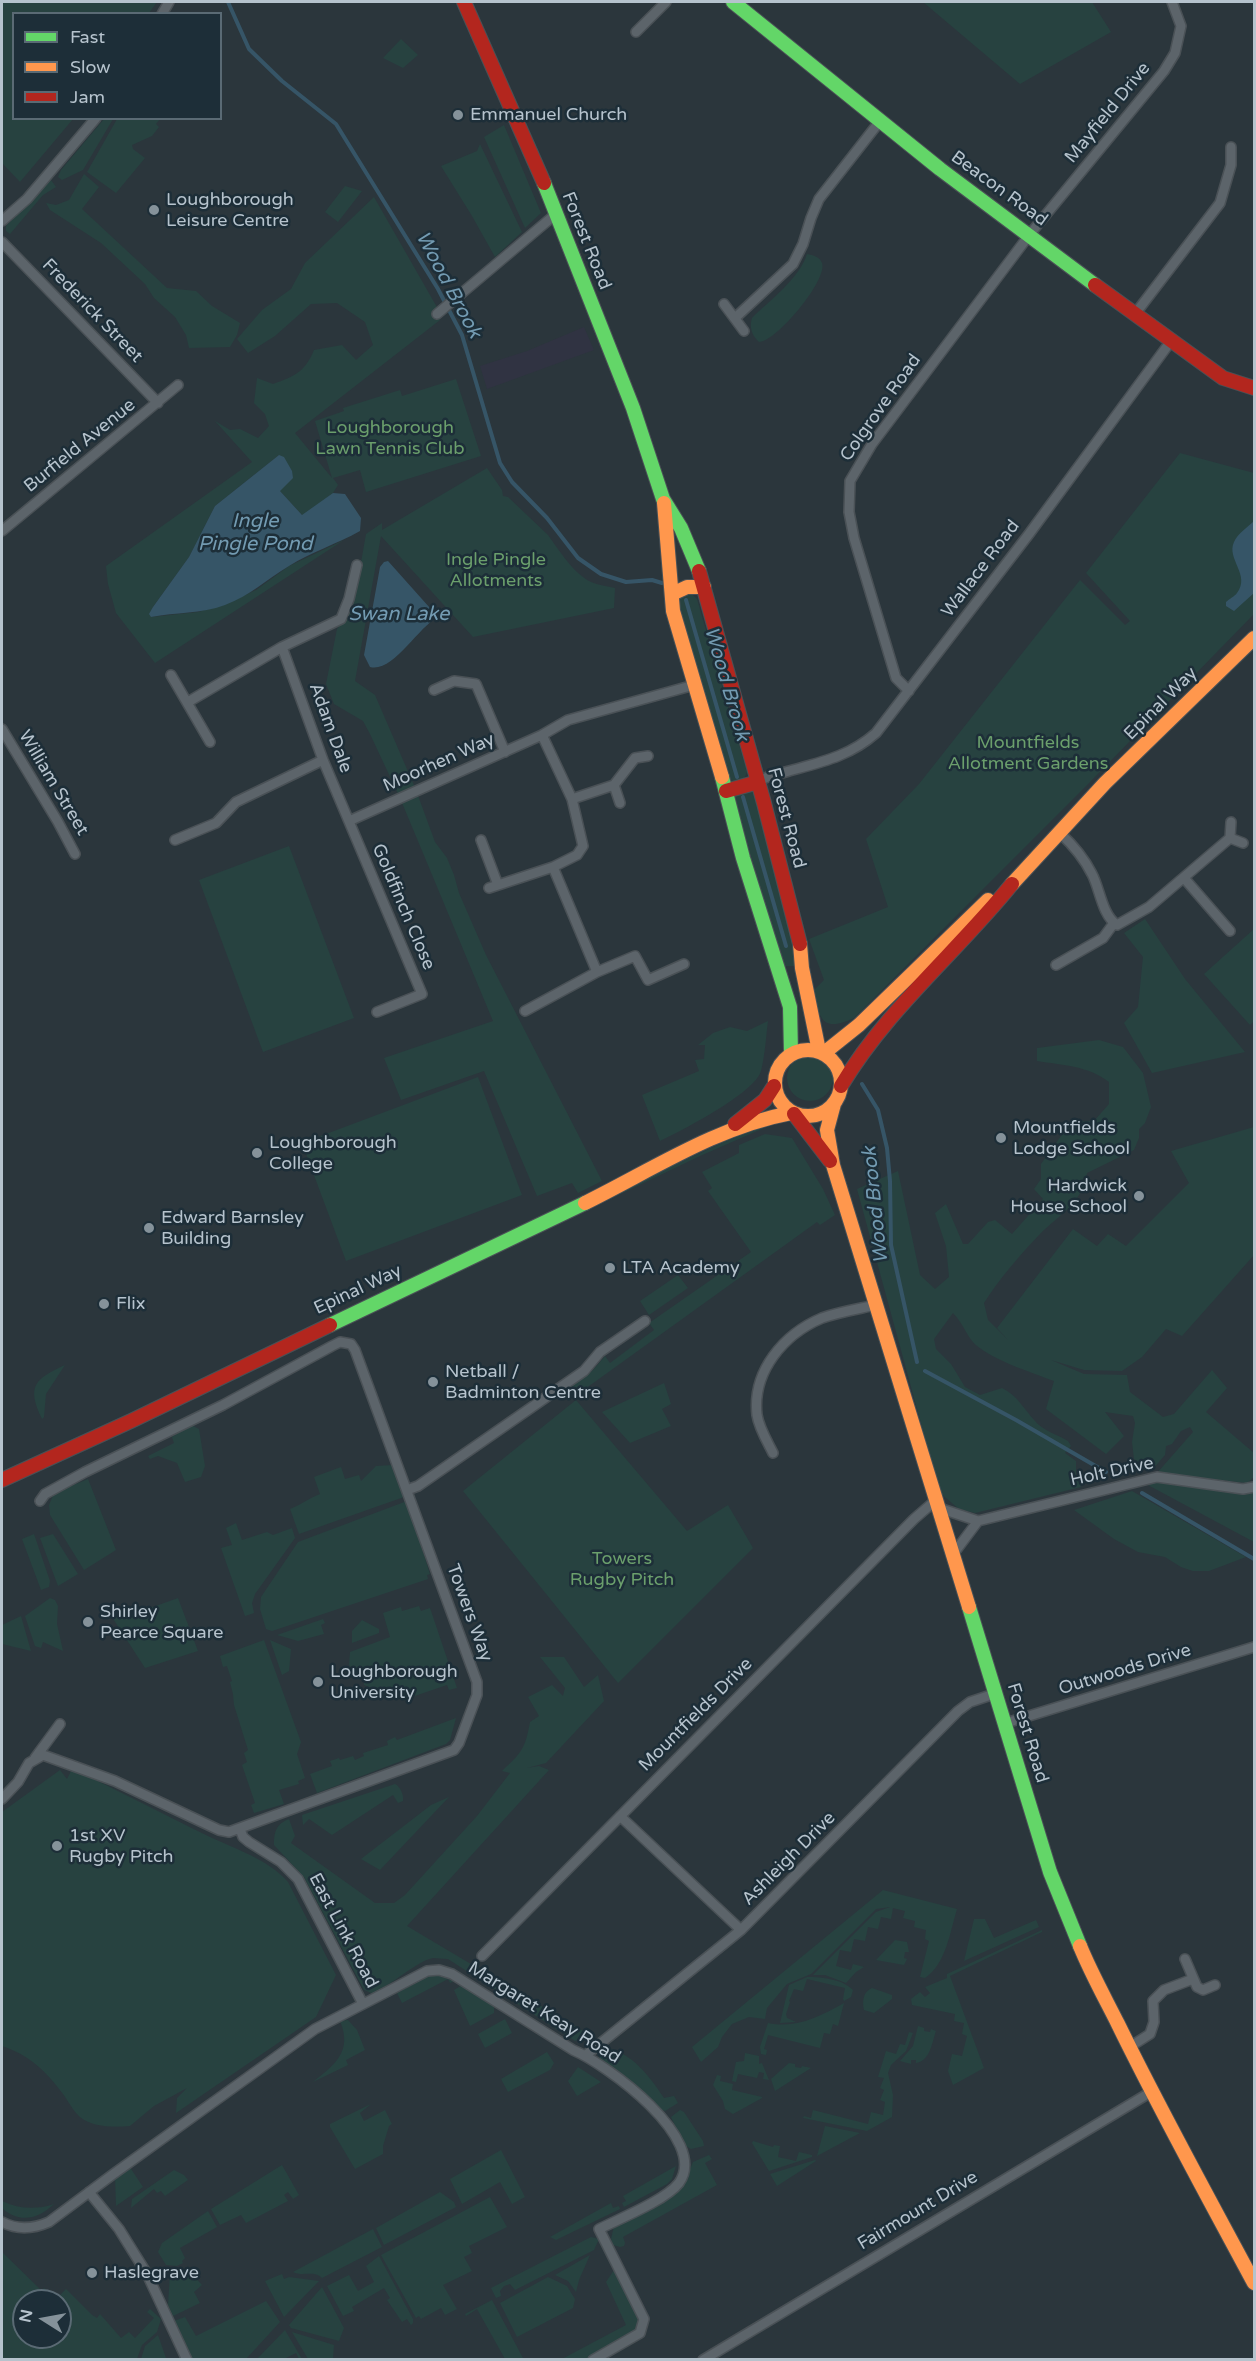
<!DOCTYPE html>
<html>
<head>
<meta charset="utf-8">
<style>
	body { margin:0 }
	#map { position:relative; width:1256px; height:2361px; overflow:hidden; background:#2b363c; font-family:"Varela Round",sans-serif }
	canvas { display:block }
	.frame { position:absolute; inset:0; border:3px solid #b6c3cd; pointer-events:none }
	.legend { position:absolute; left:12px; top:12px; width:210px; height:108px; box-sizing:border-box; background:#1d2e38; border:2px solid #5a6a74; margin:0; padding:8px 10px; list-style:none; font-size:18px; color:#b6c3cd }
	.legend li { display:flex; align-items:center; gap:12px; height:30px }
	.legend b { width:30px; border:2px solid #5a6a74 }
	.north { position:absolute; left:12px; top:2289px; width:60px; height:60px; box-sizing:border-box; background:#1d2e38; border:2px solid #5a6a74; border-radius:50%; rotate:281deg; font-size:16px; font-weight:700; line-height:24px; text-align:center; color:#b6c3cd }
	.north::after { content:''; display:block; margin:auto; width:21px; height:27px; background:#85929a; clip-path:polygon(50% 0,100% 100%,50% 72%,0 100%) }
</style>
</head>
<body>
<div id="map">
<canvas width="1256" height="2361"></canvas>
<div class="frame"></div>
<ul class="legend">
<li><b style="height:8px;background:#63d668"></b>Fast</li>
<li><b style="height:8px;background:#ff974d"></b>Slow</li>
<li><b style="height:8px;background:#b3261e"></b>Jam</li>
</ul>
<div class="north">N</div>
</div>
<script>
const g = document.querySelector('canvas').getContext('2d');
g.lineJoin = 'round';
function paint(path, color) { g.fillStyle = color; g.fill(path, 'evenodd'); }
function strokePath(path, color, width, dash) { g.strokeStyle = color; g.lineWidth = width; g.lineCap = dash ? 'butt' : 'round'; g.setLineDash(dash || []); g.stroke(path); }
function write(font, color, halo, rows, align = 'center') {
  g.font = font + ' "Varela Round",sans-serif'; g.lineWidth = 5; g.setLineDash([]); g.textBaseline = 'middle'; g.strokeStyle = halo; g.fillStyle = color; for (const [text, x, y, turn = 0] of rows) {
    g.save(); g.translate(x, y); g.rotate((+turn || 0) * Math.PI / 180); g.textAlign = isNaN(turn) ? turn : align; if (halo) g.strokeText(text, 0, 0); g.fillText(text, 0, 0); g.restore();
  }
}
paint(new Path2D(`
	M584 327 594 350 487 389 480 366 527 351Z`), '#303342');
paint(new Path2D(`
	M2 2H157L149 13 14 14V118L73 119 20 182 2 163Z
	M923 2H1092L1111 32 1020 84Z
	M401 39 418 55 403 68 383 58Z
	M104 119H113L83 170 62 180 58 177 61 170Z
	M117 119H160L156 124 159 127 152 136 132 145 133 149 145 158 116 193 87 172Z
	M504 125 541 213 525 228 484 137Z
	M480 144 522 232 495 257 472 216 441 166 477 151Z
	M84 174 99 187 82 209 167 288 196 291 212 306 240 323 237 335 230 347 189 348 186 335 175 317 154 298 145 284 101 243 50 210 46 203 56 205 69 200Z
	M51 180 56 187 43 195 10 234 6 231V226Z
	M345 186 362 191 338 222 325 212Z
	M374 197 438 309 440 320 295 433 332 478 315 421 344 411 343 408 400 390 402 396 456 379 481 456 366 492 360 470 333 478 338 485 333 493 303 516 279 490V455L215 506 189 557 153 607 151 617 198 612 223 605 256 590 289 566 344 540 155 663 116 613 108 584 106 566 252 462 215 421 230 430 240 429 258 438 269 426 265 414 254 403 257 378 273 384C295 376 305 372 314 350L342 345 356 360 373 345 365 322 337 303 311 304 275 336 248 353 237 339 262 310 291 289 305 263Z
	M807 254C813 255 820 257 822 263 828 280 776 342 759 342 752 336 749 327 752 318 770 300 799 279 807 254Z
	M1180 453 1254 473V614L1091 781 854 1018C822 1033 819 1019 814 990L824 980 809 939 888 907 866 839 919 784 1080 580 1125 625 1130 621 1086 573Z
	M487 468 502 490 503 496 508 497 548 535C559 550 573 573 591 582 598 585 607 586 615 588L614 608 473 637 381 536 355 681 375 695 416 790 435 842 447 858 454 875 459 893 486 955 602 1181 578 1193 572 1183 537 1196 484 1071 401 1100 384 1058 493 1021 400 798 370 734 363 721 334 704 326 684 337 629 347 616 354 602 366 534 382 523V530Z
	M685 593 692 594 697 599 747 772 744 779 730 782 692 668 677 600 679 595Z
	M746 789 752 791 755 795 794 930 797 966H779L731 798Z
	M289 846 354 1018 263 1052 199 880Z
	M1145 919 1185 979 1245 1052 1152 1073 1124 1023 1138 1007 1143 957 1124 933Z
	M1254 929V1021L1250 1025 1204 974Z
	M768 1021C766 1037 765 1055 761 1071 755 1093 681 1131 660 1141L642 1095 699 1071 695 1060 704 1059 705 1045H698L713 1033 730 1027 747 1031Z
	M1099 1040 1123 1047 1143 1073 1151 1107 1145 1123 1139 1129V1138L1134 1150 1087 1173C1082 1204 1060 1214 1040 1234 1019 1256 1000 1278 984 1303L988 1320 1008 1340 997 1328 1073 1229 1097 1246 1108 1234 1126 1246 1189 1183 1171 1151 1254 1127V1255L1182 1336 1166 1329 1142 1357 1122 1371 1084 1370 1051 1360 1084 1374 1127 1375 1130 1392 1163 1417 1174 1414 1212 1370 1227 1388 1206 1412 1254 1453V1477L1247 1483 1157 1473 1193 1432 1190 1427 1181 1431 1172 1444 1166 1446 1165 1455 1152 1470 1134 1459 1132 1442 1135 1423 1133 1416 1105 1412 1124 1436 1106 1454 1046 1409 1054 1381C1033 1373 986 1358 972 1341 965 1332 962 1322 953 1313L934 1339 936 1349 951 1364 965 1387 980 1395 1002 1388C1017 1395 1024 1409 1035 1421 1042 1430 1058 1435 1068 1441L1071 1446 1065 1453 1076 1461V1475L1081 1487 975 1513 959 1509 940 1493 857 1189 898 1171 920 1275 935 1289 949 1277 946 1246 935 1213 946 1204 963 1244H968L988 1222 995 1220 1012 1234 1043 1199 1034 1189 1041 1179V1164L1071 1122 1094 1121 1109 1104V1082C1089 1066 1062 1065 1037 1061V1048Z
	M787 1078a23 23 0 1 1 46 0a23 23 0 1 1-46 0Z
	M478 1077 522 1195 346 1261 302 1143Z
	M763 1124 764 1128 700 1156 606 1201 604 1197Z
	M765 1134 792 1138 823 1189 835 1215 820 1225 817 1222 578 1394 572 1396 568 1388 592 1371 605 1356 610 1363 654 1330 649 1323 751 1252 708 1191 712 1188 702 1172 739 1153V1145Z
	M678 1275 688 1288 649 1315 640 1301Z
	M65 1365 46 1394 44 1417 42 1419C26 1386 35 1379 65 1365Z
	M664 1383 671 1404 662 1409 671 1426 630 1443 602 1412Z
	M576 1400 687 1531 728 1505 753 1548 618 1683 463 1491Z
	M191 1425 199 1429 205 1466 201 1477 185 1482 177 1463 158 1456 150 1459 148 1456 174 1443 172 1437Z
	M393 1465 404 1497 299 1534 290 1509C301 1505 309 1498 320 1494L314 1477 341 1467 345 1479 359 1475 361 1481 376 1466Z
	M88 1479 116 1550 84 1570 50 1515 49 1505 54 1493Z
	M1155 1481 1254 1491V1542L1146 1484Z
	M1132 1491 1246 1557 1209 1571H1193L1181 1567 1165 1557 1138 1552 1114 1539 1074 1510Z
	M407 1501 430 1574 427 1575 428 1579 272 1631 266 1629 260 1609 261 1597 298 1542Z
	M236 1523 242 1540 267 1532 273 1535 292 1528 295 1538 255 1594 252 1603 254 1613 245 1616 221 1548 232 1545 226 1528Z
	M34 1534 50 1581 49 1587 41 1590 22 1539Z
	M53 1534 78 1574 58 1586 40 1538Z
	M50 1598 55 1600 58 1606 57 1624 63 1651 43 1642 41 1648 35 1646 25 1616Z
	M178 1598 198 1651 145 1668 112 1617 126 1612 128 1616Z
	M419 1606 421 1611 430 1608 457 1688 449 1690 447 1685 403 1700 364 1685V1681L349 1665 350 1652 390 1637 383 1613 401 1607 402 1611Z
	M21 1616 31 1651 2 1644V1625Z
	M323 1619 325 1623 321 1625 324 1634 298 1641 277 1635Z
	M362 1620 379 1629V1633L352 1643V1631Z
	M264 1640 301 1742 297 1754 305 1778 298 1781 299 1784 279 1790 284 1804 254 1813 251 1805 255 1803 242 1765 247 1762 244 1753 248 1750 234 1705 233 1694 230 1682 232 1681 227 1666 223 1667 220 1656Z
	M270 1640 291 1649 289 1671 282 1675Z
	M540 1657H564L584 1687 598 1675 604 1701 546 1763 527 1768 539 1766 549 1770 407 1926 590 2035 575 2041 448 1959C443 1959 437 1958 433 1958 419 1960 390 1985 374 1994L364 1990 304 1877 274 1845C274 1832 276 1824 289 1819L295 1836 291 1843 375 1903H394L405 1895 477 1816 510 1773 502 1771C522 1752 525 1749 530 1722L539 1716 528 1697 552 1685 563 1696 565 1688Z
	M456 1718 450 1740 446 1744 317 1793 310 1774 332 1766 330 1761 339 1758 340 1760 353 1756 355 1760 364 1756 363 1753 388 1745 387 1741 395 1737 397 1740Z
	M72 1769C118 1790 163 1814 208 1836 235 1849 268 1859 288 1882L336 1975 316 2017 176 2113 177 2098 187 2088 154 2106 130 2126C114 2127 94 2128 80 2117 73 2111 69 2102 63 2094 46 2071 29 2055 2 2046V1812L60 1770 67 1779Z
	M395 1784C400 1786 404 1795 403 1801L398 1803 393 1795 332 1835 309 1819 303 1825 302 1815Z
	M449 1797 380 1870 361 1859 431 1805Z
	M883 1890 957 1909C950 1932 946 1964 925 1978L920 1977 929 1941 925 1939 926 1930 914 1927 915 1921 903 1918 905 1911 893 1908 891 1919 881 1917 878 1929 868 1927 865 1941 854 1939 851 1952 840 1950 836 1966 851 1970 853 1964 864 1967 856 1972 846 1983 825 1975H813L876 1912 890 1907 876 1909 811 1974 787 1984 767 2008 765 2019 749 2017 732 2024 722 2037 718 2047 701 2062 692 2047Z
	M974 1919H985L994 1938 1036 1920 1039 1927 964 1961Z
	M1042 1930V1932L950 1976 984 2068 953 2085 948 2071 952 2054 962 2056 967 2036 962 2034 964 2023 954 2021 955 2014 912 2005 911 1999 920 1992 925 1997 930 1993 925 1987 947 1978V1974Z
	M895 1940 907 1942 909 1952H905L904 1958 907 1959 904 1965 876 1960Z
	M436 1975 454 1981 450 1983 448 1979 402 2003 397 1993 428 1976Z
	M807 1977C822 1977 842 1979 853 1990L851 1997 844 2001 843 1999 845 1988 807 1979 803 1991 794 1989 789 2001 790 2002 786 2014 787 2018 796 2022 780 2023 789 1985Z
	M462 1985 494 2006V2013L470 2026 454 1990Z
	M872 1988 892 1995V1999L874 2013 864 2010C862 2001 863 1992 872 1988Z
	M844 2003 838 2026 833 2024 830 2034 824 2033 820 2048 768 2035 764 2049 767 2050 766 2055 761 2054 760 2047 768 2023C796 2029 819 2017 844 2003Z
	M505 2019 512 2033 485 2048 478 2034Z
	M348 2020 357 2030 365 2050 346 2060 348 2065 313 2082C334 2065 353 2052 340 2021Z
	M918 2026 924 2028V2031L930 2032 931 2029 936 2031C932 2043 930 2061 916 2063V2060H911V2064L900 2061 913 2046Z
	M909 2032 913 2033 906 2051 891 2065 888 2073 893 2095 892 2117 867 2131 803 2118 804 2116 811 2118 813 2110 868 2124 871 2112 883 2115 885 2102 880 2100 884 2090 880 2088 884 2078 878 2077 886 2051 896 2054 900 2044 905 2045Z
	M605 2048C631 2051 651 2078 664 2098L674 2096 678 2103 665 2111 661 2110 602 2063 599 2058Z
	M547 2052 554 2063 550 2070 508 2092 501 2079Z
	M745 2053 759 2056V2064L762 2063 769 2080 763 2079 764 2073 759 2072 757 2078 738 2074 736 2082 732 2081 736 2062 744 2061Z
	M789 2063 795 2064V2067L801 2068 802 2066 811 2068 775 2091 771 2079Z
	M578 2067 601 2082 577 2096 568 2081Z
	M717 2075 721 2076 720 2081 733 2084 732 2090 762 2097V2098L733 2114 725 2109 723 2101 713 2085Z
	M371 2104 360 2113 364 2121 385 2110 392 2124 389 2126 383 2146V2154L355 2169 330 2127V2124Z
	M680 2110 684 2112 703 2141 704 2146 691 2149 684 2145 671 2117Z
	M825 2126 860 2133 817 2156Z
	M753 2141 773 2147 774 2145 780 2146 778 2157 796 2161 799 2152 812 2155V2157L769 2171 752 2143Z
	M501 2150 525 2197 512 2204 500 2182 462 2204 450 2179Z
	M709 2155 712 2159 705 2163 717 2185 623 2237 625 2243 624 2246 620 2247 613 2245 611 2239 614 2226 682 2187 693 2162Z
	M815 2160 816 2161 777 2186 770 2174Z
	M282 2165 299 2195 293 2199 288 2192 284 2195 288 2201 246 2223 241 2215 220 2225 211 2209Z
	M129 2166 143 2187 116 2206 115 2176Z
	M676 2166 672 2179 667 2184 624 2207 622 2203 626 2201 623 2196Z
	M174 2170 184 2175 188 2180 165 2196 161 2191 157 2193 154 2189 131 2208 132 2199Z
	M440 2192 454 2202 456 2207 384 2245 376 2228Z
	M490 2197 507 2227 469 2246 472 2253 464 2257 472 2271 443 2285 457 2309 445 2315 441 2308 421 2319 419 2316 416 2318 381 2255Z
	M2 2201C19 2209 36 2210 54 2204 38 2219 20 2224 2 2208Z
	M611 2203 613 2208 619 2206 620 2209 556 2240 550 2237Z
	M208 2211 217 2227 180 2248 185 2258 182 2261 183 2263 177 2266 166 2265 158 2252 162 2243Z
	M373 2229 382 2247 322 2278C314 2270 302 2277 293 2272Z
	M591 2237 599 2239 594 2250 515 2290 510 2284 504 2286 500 2291 501 2296 496 2298 491 2288Z
	M2 2252 42 2291 44 2288 56 2299 66 2289 92 2315 97 2318 100 2314 121 2338 129 2332 135 2338 154 2318 147 2312 150 2309 161 2319 157 2332 142 2345 137 2359H2ZM24 2301H60V2337H24Z
	M590 2255 579 2280 576 2292 568 2281 555 2275Z
	M379 2256 413 2319V2323L411 2325 407 2319 402 2322 387 2300 390 2298 384 2288 352 2307 354 2311 343 2316 327 2286 349 2275 358 2291 374 2282 366 2266Z
	M616 2267 641 2319 638 2331 630 2337 586 2359 560 2360 626 2325 606 2282Z
	M170 2273 193 2275 202 2285 194 2292 200 2303 173 2316 168 2305Z
	M282 2274 284 2279 289 2277 319 2281 284 2317 265 2281Z
	M548 2277 567 2286 575 2299 573 2308 517 2337 500 2303Z
	M322 2287 344 2328 339 2341 291 2328 289 2325Z
	M492 2300 523 2358 522 2359H505L477 2309 466 2316 465 2314Z
	M266 2301 280 2322 246 2359 185 2360 191 2356 174 2321 185 2317 196 2336Z
	M285 2330 302 2359H299L296 2353 284 2359H257Z
	M292 2332 334 2345 333 2359H308Z
	M158 2335 166 2358 141 2359 145 2346Z`), '#274240');
paint(new Path2D(`
	M279 455 284 457 292 471 293 478 280 491 302 515 333 493 345 494 361 518 360 531C337 544 311 552 289 566 266 580 251 595 225 605 201 614 176 612 151 617L149 614 153 607 189 557 215 506Z
	M1254 521V593L1234 611 1226 606V602C1229 599 1235 596 1237 593 1251 575 1226 559 1234 542 1238 533 1248 527 1254 521Z
	M388 561 438 617C418 627 393 673 370 667L364 655 380 567 384 562Z`), '#365567');
strokePath(new Path2D(`
	M228 2 249 49 282 81 336 124 438 289 462 335 500 463 512 482 547 518 578 558 601 574 626 582 652 580 662 583
	M686 600 737 777
	M743 797 786 946
	M862 1084 878 1110 887 1148 890 1181 891 1245 917 1362
	M925 1371 1016 1420 1106 1472
	M1142 1493 1254 1559`), '#365567', 4);
const street = new Path2D(`
	M162 14 169 2
	M636 32 666 2
	M2 221 27 199 96 118
	M2 242 158 403
	M724 304 744 331
	M437 314 557 213
	M1135 314 1220 203 1231 165V147
	M735 318 793 264 803 244 811 218 819 199 880 121
	M2 531 178 385
	M282 647 323 760 422 994 377 1012
	M171 675 210 742
	M434 690 454 681 476 684 505 752
	M909 691 896 678 854 538 849 512 850 481 872 444 1030 234 1164 71 1175 53 1181 26 1172 2
	M188 702 282 647 341 619 349 599 357 565
	M2 729 58 822 75 854
	M758 782C769 774 777 775 789 771 822 762 850 756 876 733L1029 534 1171 341
	M614 785 635 758 648 756
	M572 799 614 785 620 803
	M349 821 542 735
	M1060 833C1073 845 1084 858 1092 874 1100 889 1102 915 1117 925L1149 907 1230 838 1231 822
	M1230 838 1243 843
	M175 840 216 823 236 802 323 760
	M481 840 498 885
	M1184 878 1230 931
	M489 888 553 867
	M1056 965 1103 938 1114 923
	M597 972 553 867 577 855 583 846 572 799 542 735 568 720 694 685
	M525 1011 597 972 635 956 648 980 684 964
	M773 1453C767 1441 759 1428 757 1415 752 1371 784 1334 822 1318 839 1312 858 1309 876 1305
	M407 1490 418 1486 584 1371 600 1352 645 1321
	M939 1508 978 1521 954 1553
	M978 1521 1157 1477 1243 1489 1254 1487
	M1006 1723 1254 1647
	M35 1758 60 1724
	M2 1799 18 1782 29 1763 43 1755 115 1781 219 1830 229 1832 454 1750 459 1743 477 1695V1682L355 1350 351 1344 340 1342 332 1346 223 1405 85 1472 45 1494 40 1501
	M620 1816 741 1930
	M240 1829 243 1837 249 1842 281 1862 298 1879 363 2004
	M482 1956 914 1519 936 1500
	M1185 1959 1197 1987 1203 1990 1215 1985
	M1128 2048 1150 2034 1154 2022 1153 2001 1164 1990 1193 1979
	M586 2055 741 1930 958 1711 970 1702 997 1693
	M89 2192 119 2229 147 2274 187 2360
	M2 2222C17 2230 33 2229 49 2222L112 2175 315 2029 427 1971 439 1970 452 1974 573 2050C606 2064 710 2139 679 2183 666 2200 619 2219 599 2229L644 2319 640 2333 593 2360
	M703 2360 1151 2092`);
const fast = new Path2D(`
	M733 2 940 169 1095 285
	M544 183 633 408 663 499 681 528 699 571
	M722 777 743 858 790 1007 791 1053
	M330 1325 585 1203
	M969 1607 1050 1872 1080 1946`);
const slow = new Path2D(`
	M664 503 673 611 722 777
	M672 594 687 587H704
	M1012 884 1105 783 1254 638
	M800 944 802 968 819 1051
	M775 1083a33 33 0 1 1 66 0a33 33 0 1 1-66 0Z
	M824 1053 859 1025 988 900
	M834 1104 827 1130 833 1165 969 1607
	M585 1203C652 1170 716 1127 791 1113
	M1080 1946C1091 1973 1105 1998 1118 2024 1161 2112 1208 2197 1254 2283`);
const jam = new Path2D(`
	M464 2 544 183
	M1095 285 1223 378 1254 388
	M699 571 764 803 800 944
	M726 791 758 782
	M841 1086C887 1009 956 953 1012 884
	M794 1114 830 1161
	M735 1124 765 1100 774 1086
	M2 1480 131 1421 330 1325`);
strokePath(street, '#4a5156', 12);
strokePath(fast, '#4a5156', 16);
strokePath(slow, '#4a5156', 16);
strokePath(jam, '#4a5156', 16);
strokePath(street, '#5c646a', 9);
strokePath(fast, '#63d668', 14);
strokePath(slow, '#ff974d', 14);
strokePath(jam, '#b3261e', 14);
for (const [x, y, r, color] of [
	[458,115,6,"#85929a"],
	[154,210,6,"#85929a"],
	[1001,1138,6,"#85929a"],
	[257,1153,6,"#85929a"],
	[1139,1196,6,"#85929a"],
	[149,1228,6,"#85929a"],
	[610,1268,6,"#85929a"],
	[104,1304,6,"#85929a"],
	[433,1382,6,"#85929a"],
	[88,1622,6,"#85929a"],
	[318,1682,6,"#85929a"],
	[57,1846,6,"#85929a"],
	[92,2273,6,"#85929a"]
]) { const dot = new Path2D(); dot.arc(x, y, r, 0, 2 * Math.PI); g.fillStyle = color; g.fill(dot); strokePath(dot, '#1d2e38', 2); }
write('18px', '#b6c3cd', '#1d2e38', [
	["Mayfield Drive",1108,113,-51],
	["Beacon Road",999,189,36],
	["Forest Road",586,241,68],
	["Frederick Street",92,311,46],
	["Colgrove Road",881,408,-55],
	["Burfield Avenue",80,446,-39],
	["Wallace Road",981,569,-53],
	["Epinal Way",1161,704,-45],
	["Adam Dale",330,728,70],
	["Moorhen Way",439,763,-24],
	["William Street",53,783,59],
	["Forest Road",786,818,75],
	["Goldfinch Close",403,907,67],
	["Epinal Way",358,1290,-25],
	["Holt Drive",1112,1472,-12],
	["Towers Way",469,1613,70],
	["Outwoods Drive",1125,1670,-17],
	["Mountfields Drive",696,1715,-45],
	["Forest Road",1027,1733,73],
	["Ashleigh Drive",789,1859,-45],
	["East Link Road",343,1931,62],
	["Margaret Keay Road",544,2013,32],
	["Fairmount Drive",918,2211,-31]
]);
write('18px', '#b6c3cd', '#1d2e38', [
	["Emmanuel Church",470,115],
	["Loughborough",166,200],
	["Leisure Centre",166,221],
	["Mountfields",1013,1128],
	["Lodge School",1013,1149],
	["Loughborough",269,1143],
	["College",269,1164],
	["Hardwick",1127,1186,"right"],
	["House School",1127,1207,"right"],
	["Edward Barnsley",161,1218],
	["Building",161,1239],
	["LTA Academy",622,1268],
	["Flix",116,1304],
	["Netball /",445,1372],
	["Badminton Centre",445,1393],
	["Shirley",100,1612],
	["Pearce Square",100,1633],
	["Loughborough",330,1672],
	["University",330,1693],
	["1st XV",69,1836],
	["Rugby Pitch",69,1857],
	["Haslegrave",104,2273]
], 'left');
write('18px', '#6b9f6c', '#1d2e38', [
	["Loughborough",390,428],
	["Lawn Tennis Club",390,449],
	["Ingle Pingle",496,560],
	["Allotments",496,581],
	["Mountfields",1028,743],
	["Allotment Gardens",1028,764],
	["Towers",622,1559],
	["Rugby Pitch",622,1580]
]);
write('italic 20px', '#739bb2', '#1d2e38', [
	["Wood Brook",448,285,62],
	["Ingle",255,522],
	["Pingle Pond",255,545],
	["Swan Lake",399,615],
	["Wood Brook",726,684,74],
	["Wood Brook",876,1205,-96]
]);
</script>
</body>
</html>
